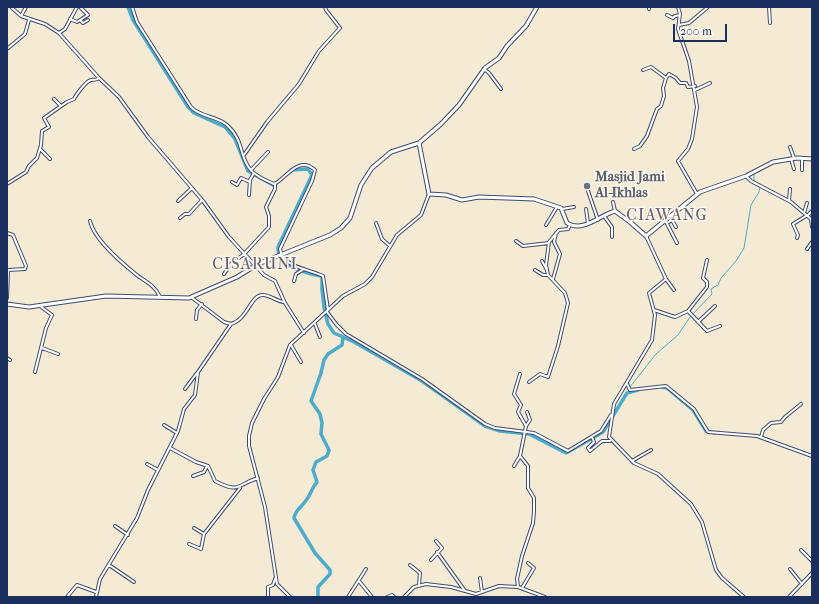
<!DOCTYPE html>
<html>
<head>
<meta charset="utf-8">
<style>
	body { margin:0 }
	#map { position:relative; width:819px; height:604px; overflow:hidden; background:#f5ead4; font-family:"IM FELL French Canon",serif }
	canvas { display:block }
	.frame { position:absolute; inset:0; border:8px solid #1b2f5e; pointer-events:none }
	.scale { position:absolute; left:673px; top:24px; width:54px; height:18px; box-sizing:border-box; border:2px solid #1b2f5e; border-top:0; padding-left:5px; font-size:12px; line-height:14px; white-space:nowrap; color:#1b2f5e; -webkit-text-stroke:3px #fbf7ec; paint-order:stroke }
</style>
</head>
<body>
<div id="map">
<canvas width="819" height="604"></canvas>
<div class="frame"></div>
<div class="scale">200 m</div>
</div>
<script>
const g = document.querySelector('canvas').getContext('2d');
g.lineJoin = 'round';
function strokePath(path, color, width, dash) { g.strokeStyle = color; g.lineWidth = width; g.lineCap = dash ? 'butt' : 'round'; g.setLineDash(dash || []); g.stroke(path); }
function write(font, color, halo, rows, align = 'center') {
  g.font = font + ' "IM FELL French Canon",serif'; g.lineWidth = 3; g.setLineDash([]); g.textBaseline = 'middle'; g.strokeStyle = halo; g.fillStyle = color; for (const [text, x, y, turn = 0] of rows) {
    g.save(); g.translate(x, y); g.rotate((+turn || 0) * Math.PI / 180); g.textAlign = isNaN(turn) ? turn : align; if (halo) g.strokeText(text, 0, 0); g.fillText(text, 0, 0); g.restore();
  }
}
strokePath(new Path2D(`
	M754 175V182
	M630 387 656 354 678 335 690 317 712 294 711 289 718 285 721 278 736 261 744 248 751 205 759 192 760 186`), '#4caccb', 1);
strokePath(new Path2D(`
	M128 7 133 20 188 107 194 113 225 127 235 139 248 171 273 185 279 181
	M291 170 308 169 312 175 278 247C278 250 279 256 281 259 287 268 313 275 322 276V289L324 307 328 324 334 333 354 342 422 381 485 426 500 431 529 434 566 453 603 432 627 393 638 390
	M662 387 667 388 693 410 706 431 715 433
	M318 597V587L330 574V570L315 553 294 518C295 510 303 506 307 499 311 494 311 489 317 482L313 470 316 462 327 456 329 450 321 434 322 423 320 414 311 401 321 373 324 360 328 354 342 345 343 337`), '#4caccb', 3.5);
const minor = new Path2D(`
	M11 7 21 16 45 24 59 33 99 78 119 97 148 137 203 201 229 237 264 275 275 281 285 303 304 333
	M132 7 137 22 191 107C200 117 217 116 227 125 244 140 239 156 250 169 254 175 267 181 274 184 284 181 298 154 315 170L312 181 280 249C283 268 310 269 323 276L328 310
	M678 7 680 14 678 29 689 61 697 107 692 139 688 149 678 161 697 194
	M769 7 770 23
	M649 9V7
	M667 15 673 18 675 16 680 15
	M21 16 26 7
	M70 19 77 22 88 15 80 7
	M81 21 83 23 88 20
	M679 25 689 23 708 7
	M59 33 65 29 77 7
	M7 49 25 34 29 20
	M484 69 489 73 501 89
	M643 70 651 67 666 78 669 74 676 78 680 83H686L688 87 695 86
	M695 90 710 83
	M54 99 61 106
	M790 147 794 158
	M40 149 50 159
	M634 149 640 146 647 136 657 109 661 106 664 96 663 88 666 78
	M244 155 267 122 299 84 319 51 340 28 326 10 325 7
	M802 158V170
	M791 159 794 169
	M251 170 268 152
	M746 176 751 181 791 202 811 219 812 227
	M232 182 237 185 241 178 250 182
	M7 184 26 172 29 166 37 158 41 145 42 131 49 127 44 118 67 102 74 99C76 95 86 81 91 80 95 79 95 81 99 78
	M588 191 598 220
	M249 195 250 180 254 173
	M178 201 192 188
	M789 201 790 189
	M613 202 615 211
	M562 209 574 207
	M586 209 588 223
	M804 213 807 203
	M604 216 612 227V237
	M807 216 812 211
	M180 218 185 214H189L202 200
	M665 220 677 243
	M90 221C94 240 123 264 138 276 148 283 155 286 160 297
	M376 223 382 239 390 246
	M667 223 672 220 676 227
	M546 225 557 207
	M7 233 13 235 26 266 25 269 8 270 7 298
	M646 236 666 279 649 293 655 315 652 340 614 404 609 437 634 463 658 474 691 504 702 522 716 570 722 578 744 597
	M797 238 798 235 793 224 806 216
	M516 241 523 246 549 243
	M807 249 812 242
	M244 254 269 227V216L266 207 275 189V184
	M542 261 547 270
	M535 270 543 275H548
	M224 274 231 264 244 254
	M553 279 560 254 554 242 556 233
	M666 279 674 290
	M294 281 296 274 304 269
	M191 297 224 322 231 324C248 319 251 294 263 295 270 295 276 301 284 302
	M654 310 675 317 688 311 707 331 720 326
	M688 311 707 287V282L703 278 707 260
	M327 312 336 324 346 334 422 379 485 424 495 428 534 433 568 451 601 431 611 415
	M196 319 197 310 202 304
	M698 322 715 306
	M315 324 320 337
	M291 345 301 362
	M42 348 58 354
	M7 358 10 360
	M35 372 46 328 52 315 40 306
	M529 382 540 374 548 377 558 346 568 303 565 293 548 275 546 265 549 242 559 230 568 229 570 225
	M627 384 630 390 666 386 694 409 708 432 757 436 812 456
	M185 389 197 373
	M164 425 177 433
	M526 426 530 420 527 412
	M592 437 594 442 588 448 590 451 602 441H610
	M761 437 763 430 771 423 781 422 785 417 801 404
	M170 448 196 462 208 466 215 481C240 494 236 485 258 478
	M632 461 651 450
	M147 464 158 470
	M514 466 520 456
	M193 476 204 472 207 466
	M115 526 128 535
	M194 528 204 534
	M189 544 201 549 204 534 240 488
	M801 550 812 561
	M437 552 465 591
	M431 560 442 548 436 541
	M109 565 134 582
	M410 565 420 573 419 585
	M790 569 802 584
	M480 578 482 592
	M359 581 372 597
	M518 587 517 579 522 556 533 523 534 511V498L528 488V466L520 456 526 426 518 412 521 405 514 394 520 374
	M522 588 534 568 528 563
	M67 597 77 585 96 592
	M96 597 100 579 137 518 148 490 178 431 184 409 195 395 198 372 231 324
	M268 597V587L273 585 275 579
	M290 597 277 584 265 507 249 446V436L252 423 264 399 278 377 290 345 343 296 365 284 372 277 397 235 421 215 429 194
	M348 597 366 569
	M387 597 392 595 394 597
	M404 597 414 587 426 584 451 587 476 594 499 586 518 587 545 597
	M789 597 812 573`);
const major = new Path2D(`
	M419 143 429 194 446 195 462 200 479 197 534 199 561 208 567 223C583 233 600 215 615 211L630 222 646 236 700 192 746 176 773 162 797 158 812 159
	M7 304 29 307 106 296 189 298 237 277 258 264 330 235 341 228 350 218 361 185 372 168 391 152 419 143 441 124 459 105 485 68 499 58 507 46 526 26 537 7`);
strokePath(minor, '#3c4b70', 4);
strokePath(major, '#3c4b70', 5);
strokePath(minor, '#fff', 2);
strokePath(major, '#fff', 3);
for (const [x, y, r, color] of [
	[587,186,4,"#6b7280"]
]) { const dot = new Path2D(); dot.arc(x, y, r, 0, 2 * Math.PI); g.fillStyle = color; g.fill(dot); strokePath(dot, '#fbf7ec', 1.5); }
write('bold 14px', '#5b616d', '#fbf7ec', [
	["Masjid Jami",595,178],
	["Al-Ikhlas",595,194]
], 'left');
g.letterSpacing = '1px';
write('16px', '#675d72', '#fbf7ec', [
	["CIAWANG",667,216],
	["CISARUNI",255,265]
]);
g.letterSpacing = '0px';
</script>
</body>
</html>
